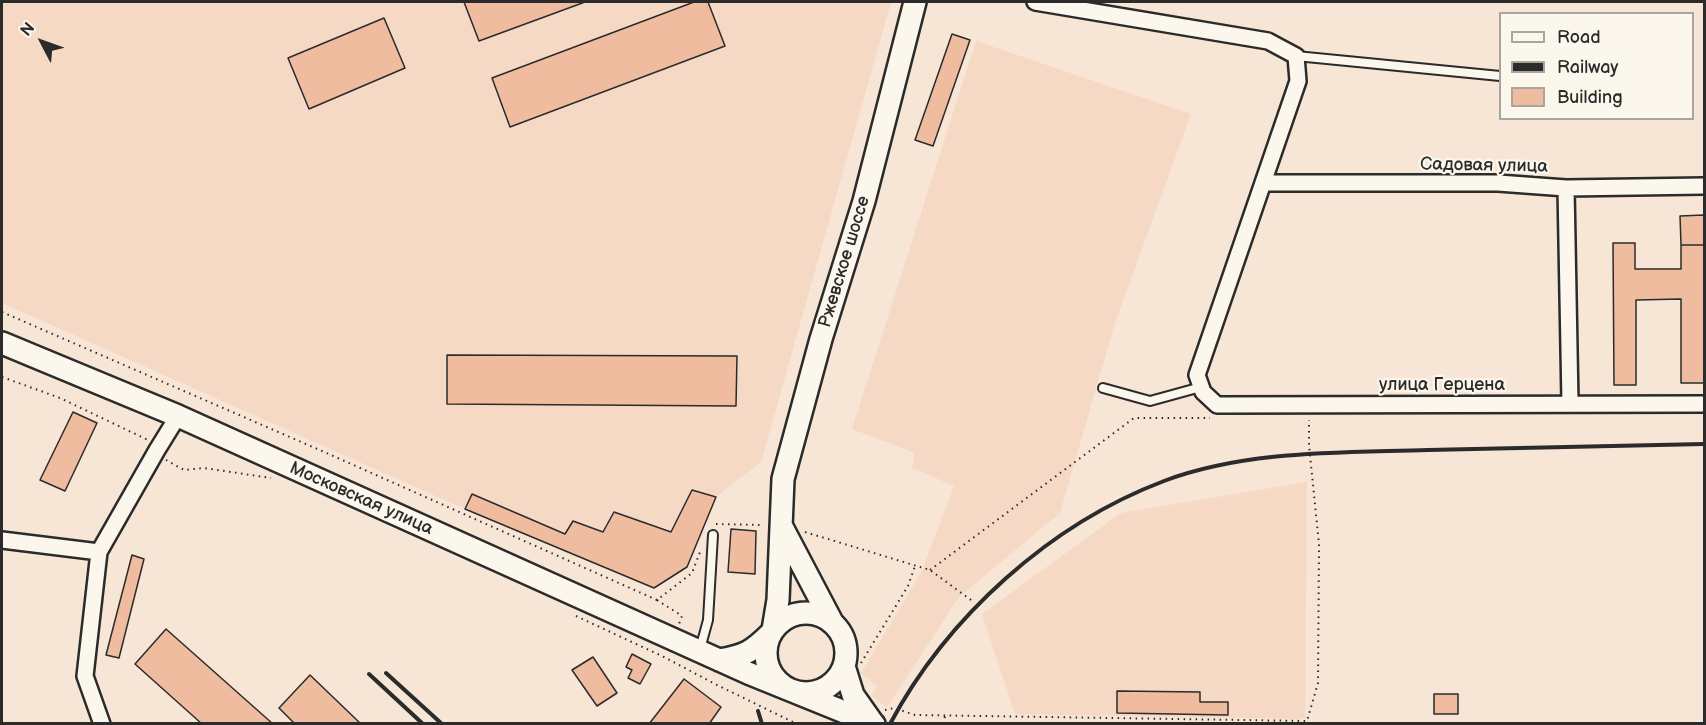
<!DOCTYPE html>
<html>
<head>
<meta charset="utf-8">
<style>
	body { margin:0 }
	#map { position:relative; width:1706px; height:725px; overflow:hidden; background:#f7e5d5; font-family:"Balsamiq Sans",sans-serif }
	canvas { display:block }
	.frame { position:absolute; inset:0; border:3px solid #2b2b2b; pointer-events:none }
	.legend { position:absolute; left:1499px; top:12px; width:195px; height:108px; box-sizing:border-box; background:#fbf7ec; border:2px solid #a8a59f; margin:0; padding:8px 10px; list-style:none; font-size:18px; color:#2b2b2b }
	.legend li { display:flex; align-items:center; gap:12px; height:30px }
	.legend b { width:30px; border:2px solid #a8a59f }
	.north { position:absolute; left:12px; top:12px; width:60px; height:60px; -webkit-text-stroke:4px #fbf7ec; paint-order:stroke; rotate:311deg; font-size:16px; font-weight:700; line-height:24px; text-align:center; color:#2b2b2b }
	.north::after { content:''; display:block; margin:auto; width:21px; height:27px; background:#2b2b2b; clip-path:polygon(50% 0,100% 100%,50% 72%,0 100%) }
</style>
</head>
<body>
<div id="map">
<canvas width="1706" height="725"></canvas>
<div class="frame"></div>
<ul class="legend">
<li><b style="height:8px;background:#fbf7ec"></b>Road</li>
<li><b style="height:8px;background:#2b2b2b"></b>Railway</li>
<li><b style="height:16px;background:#efbca0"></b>Building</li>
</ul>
<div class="north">N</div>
</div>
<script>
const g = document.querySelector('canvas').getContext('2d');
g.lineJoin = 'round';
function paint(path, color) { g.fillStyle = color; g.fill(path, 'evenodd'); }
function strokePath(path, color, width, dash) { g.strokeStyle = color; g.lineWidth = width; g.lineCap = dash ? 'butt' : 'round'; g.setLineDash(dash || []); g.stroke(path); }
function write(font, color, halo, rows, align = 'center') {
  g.font = font + ' "Balsamiq Sans",sans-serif'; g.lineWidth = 4.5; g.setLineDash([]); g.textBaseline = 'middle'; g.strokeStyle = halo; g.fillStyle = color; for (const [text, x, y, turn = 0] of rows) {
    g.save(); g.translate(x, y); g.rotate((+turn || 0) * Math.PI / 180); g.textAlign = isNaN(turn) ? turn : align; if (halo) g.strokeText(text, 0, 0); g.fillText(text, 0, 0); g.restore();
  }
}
paint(new Path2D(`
	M2 2H891L761 462 716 497 692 490 671 532 614 512 603 532 573 521 565 534 472 494 465 509 2 303Z
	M976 41 1191 114 1114 326 1060 513 959 597 887 707 871 696 877 686 861 673 922 571 954 486 912 468 915 453 852 429Z
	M1307 482 1305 719 1015 714 982 614 1121 513Z`), '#f5d9c5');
const building = new Path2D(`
	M464 2H585L479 41Z
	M694 2H708L725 46 510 127 492 78Z
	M384 18 405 68 309 109 288 58Z
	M952 34 970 40 933 146 915 140Z
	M1704 215V245H1681L1680 216Z
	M1613 243H1635V269H1681V245H1704V383H1681V299L1636 300V385H1614Z
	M447 355 737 356 736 406 447 404Z
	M73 412 97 423 65 491 40 480Z
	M692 490 716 497 687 567 654 588 465 509 472 494 565 534 573 521 603 532 614 512 671 532Z
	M731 529 756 531 755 574 728 572Z
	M132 555 144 559 119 658 106 655Z
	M166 629 273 724H202L135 664Z
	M632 654 651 664 640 684 628 678 632 670 626 667Z
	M593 657 617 693 597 706 572 670Z
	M310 675 361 724H295L279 708Z
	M684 679 721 707 709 724H649Z
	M1117 691 1200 692V702H1228V715L1117 713Z
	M1434 694H1458V714H1434Z`);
paint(building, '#efbca0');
strokePath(building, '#2b2b2b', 1.5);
const lane = new Path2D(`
	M1296 56 1500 76
	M1103 388 1150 401 1201 387
	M700 649 708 620 713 535`);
const street = new Path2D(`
	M1035 2 1268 41 1296 56 1298 81 1197 375 1203 392 1217 405 1704 404
	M1263 183H1498L1566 188 1704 186
	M1566 188 1570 403
	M2 540 99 552
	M102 724 85 676 99 552 157 450 178 416`);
const secondary = new Path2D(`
	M2 343 178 416 748 673 874 724
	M782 527 832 622
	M766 653a40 40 0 1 1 80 0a40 40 0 1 1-80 0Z
	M773 630 778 600 783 479 821 339 864 201 915 2
	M719 660C745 656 753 651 771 633
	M844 666 853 695 872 722`);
strokePath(lane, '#2b2b2b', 12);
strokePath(street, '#2b2b2b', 20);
strokePath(secondary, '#2b2b2b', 26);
strokePath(new Path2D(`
	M2 312 322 451 657 600 692 573 700 552
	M2 377 60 398 148 440
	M166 460 184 470 204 468 271 478
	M716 524 764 525
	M805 532 930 570 971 600
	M930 570 1134 418H1210
	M657 600 682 616 679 624
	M576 616 664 657 715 684 797 724
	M861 663 908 586 915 566
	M885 710 894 708 915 715 1307 721 1318 683 1319 544 1309 445V420
	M944 724 945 715`), '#2b2b2b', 2, [1.5, 4.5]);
strokePath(lane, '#fbf7ec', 8);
strokePath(street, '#fbf7ec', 15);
strokePath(secondary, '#fbf7ec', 21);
strokePath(new Path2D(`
	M386 673 442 724
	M369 674 423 724
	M758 711 762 724
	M890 724C947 617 1050 524 1164 481 1247 450 1340 453 1428 450 1520 448 1612 446 1704 444`), '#2b2b2b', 4);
write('18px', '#2b2b2b', '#fbf7ec', [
	["Садовая улица",1484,166,1],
	["Ржевское шоссе",845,262,-73],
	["улица Герцена",1442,385],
	["Московская улица",361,499,24]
]);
</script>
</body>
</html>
